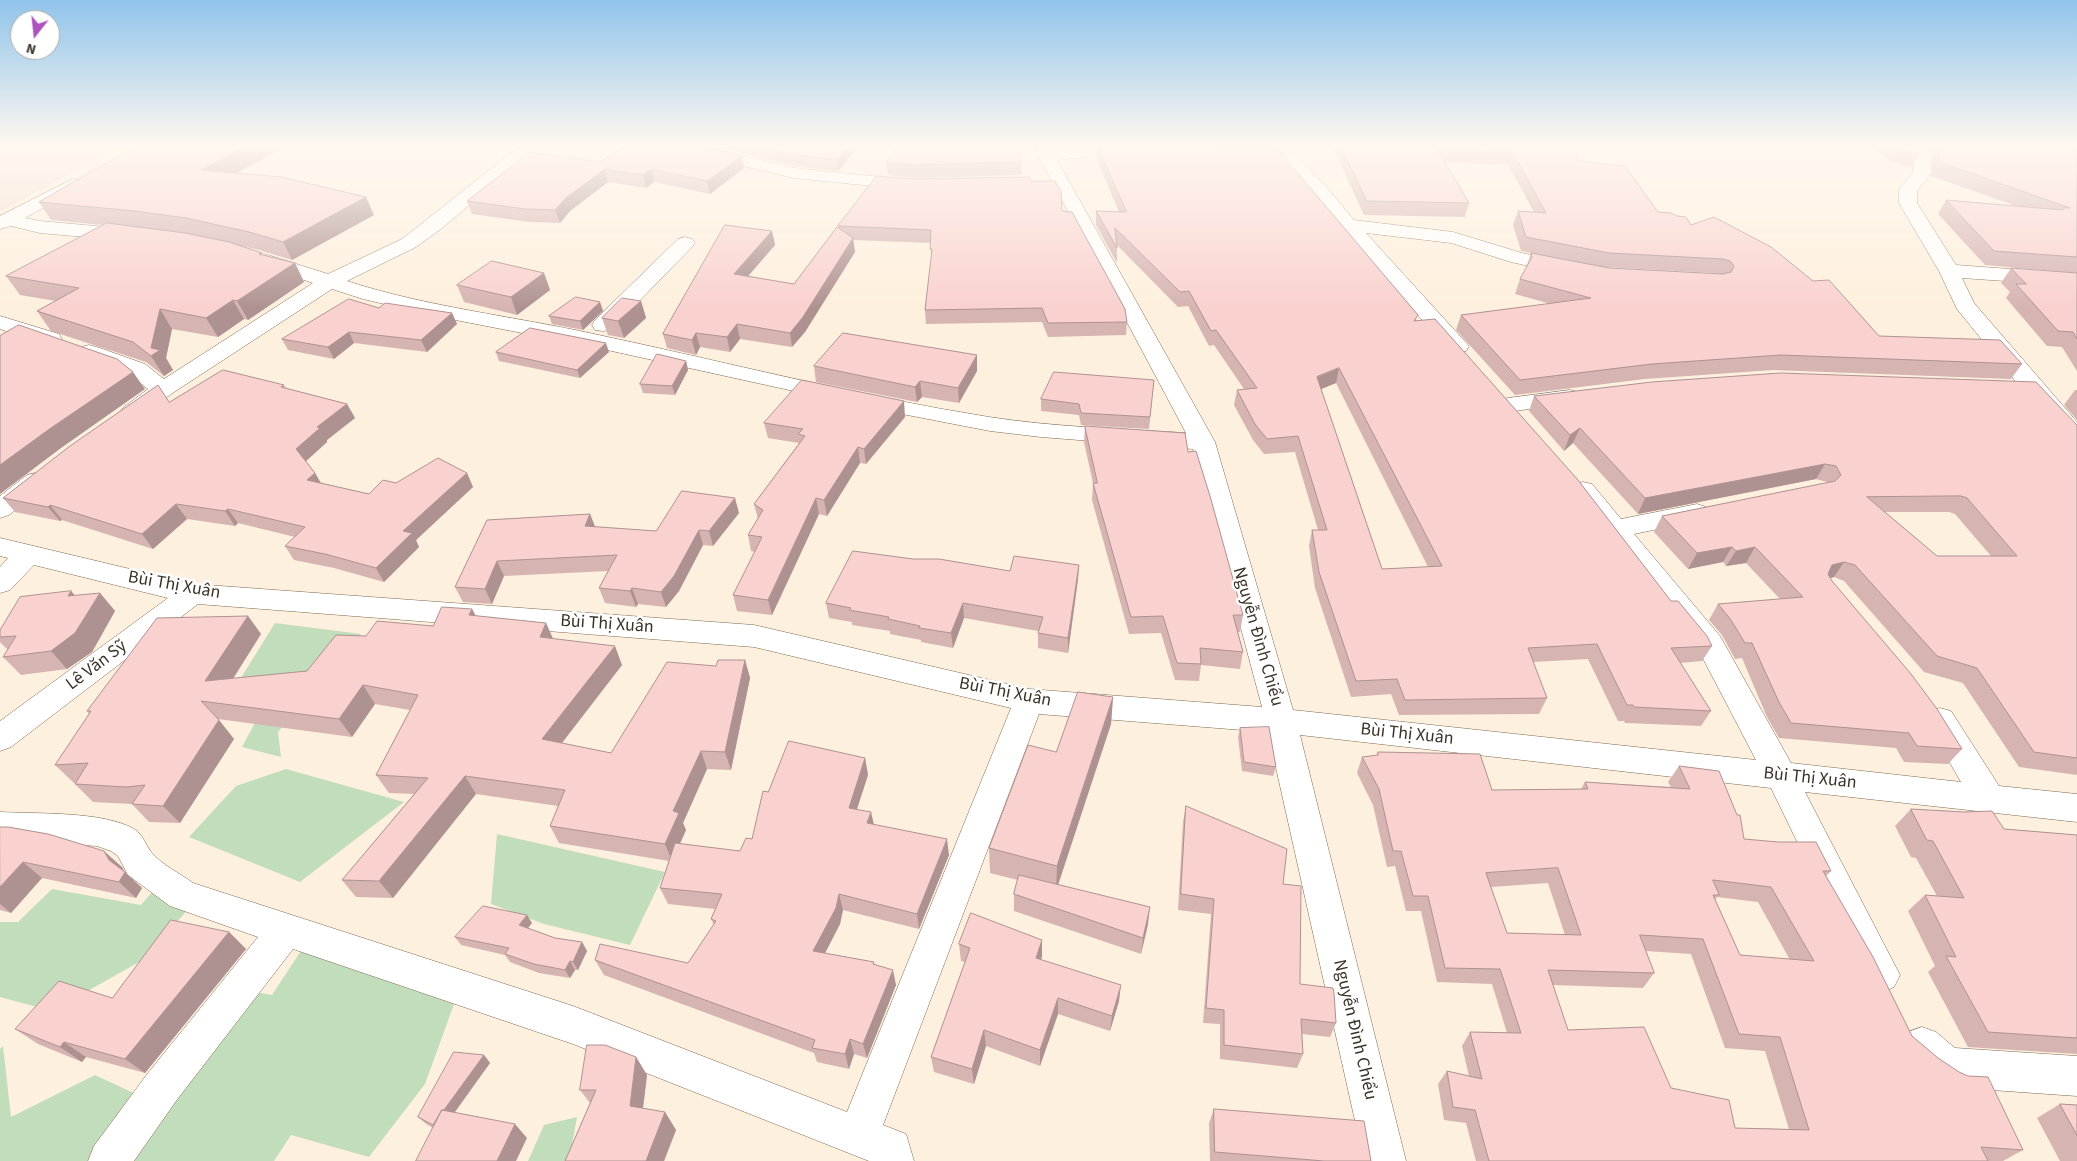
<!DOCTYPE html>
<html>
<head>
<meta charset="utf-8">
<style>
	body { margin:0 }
	#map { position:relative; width:2077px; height:1161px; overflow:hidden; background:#fef0de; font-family:"Source Sans 3",sans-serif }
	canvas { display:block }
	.north { position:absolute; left:10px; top:10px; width:50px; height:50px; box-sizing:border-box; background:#fff; border:1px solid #b1ada8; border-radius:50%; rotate:196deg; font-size:14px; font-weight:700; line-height:20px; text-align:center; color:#3b3226 }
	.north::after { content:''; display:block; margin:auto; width:18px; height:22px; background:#ae53be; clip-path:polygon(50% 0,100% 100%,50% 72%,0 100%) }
</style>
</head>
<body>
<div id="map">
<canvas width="2077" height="1161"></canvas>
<div class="north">N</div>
</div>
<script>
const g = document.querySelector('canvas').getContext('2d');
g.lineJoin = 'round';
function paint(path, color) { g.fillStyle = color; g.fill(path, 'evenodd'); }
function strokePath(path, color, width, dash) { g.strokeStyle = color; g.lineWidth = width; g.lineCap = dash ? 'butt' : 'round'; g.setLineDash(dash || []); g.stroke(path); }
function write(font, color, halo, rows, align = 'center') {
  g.font = font + ' "Source Sans 3",sans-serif'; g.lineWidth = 5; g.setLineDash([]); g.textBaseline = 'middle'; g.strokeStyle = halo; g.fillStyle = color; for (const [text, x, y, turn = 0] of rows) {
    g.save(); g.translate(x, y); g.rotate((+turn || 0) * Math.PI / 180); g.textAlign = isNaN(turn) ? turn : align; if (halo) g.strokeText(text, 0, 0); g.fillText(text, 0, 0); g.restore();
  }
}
paint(new Path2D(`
	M0 146H123L0 212Z`), '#f5e0d2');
paint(new Path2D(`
	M275 623 361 634 278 732 281 757 242 747 274 687 239 681Z
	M286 769 404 802 300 882 189 837 236 786Z
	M497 834 665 872 630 945 544 924 491 904Z
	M170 871 205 891 141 961 52 1011 0 997V922H18L52 889 141 905Z
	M312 934 465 974 425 1084 369 1157 291 1135 274 1161H0V1049L3 1046 11 1117 95 1075 140 1096 233 988 272 995Z
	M577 1117 569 1161H528L544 1125Z`), '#c2ddbb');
const minor = new Path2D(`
	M520 146H539L441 229 416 247 347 281C427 307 512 316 594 334 726 362 857 396 989 417 1054 427 1121 429 1186 433L1033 146H1050L1052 150 1090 146H1150L1148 150 1142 151 1057 160 1215 442 1293 710 1756 760 1699 651 1570 490 1574 484 1583 482 1592 484 1621 519 1697 504 1706 507 1710 513 1706 519 1634 534 1720 636 1791 763 1961 782 1925 720 1929 711 1940 708 1951 711 1999 786 2077 794V822L1805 792 1900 975 1894 987 1881 993 1868 987 1771 788 1300 735 1406 1161H1364L1268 732 1039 714 883 1125 906 1134 914 1161H869L573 1044 293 949 176 1101 134 1161H88L94 1146 148 1073 258 937 170 906 128 875 118 856 111 851 97 846 0 840V812C36 814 103 811 134 829 144 835 145 845 152 853 161 864 181 874 193 883L573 1006 847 1112 1011 708 754 647 198 604 11 747 0 751V721L168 598 34 565 10 590 0 593V567L8 558 0 556V538L193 584 754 625 1029 689 1262 707 1193 449 1041 437 990 431 871 408 589 346 440 317 363 299 332 289 171 394 140 417 132 419 124 417 120 412 124 407 148 389 129 374 81 357 78 352 81 347 89 345 97 347 145 364 164 379 313 283 257 264 254 260 257 256 264 254 271 256 328 274 402 239Z
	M653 146H702L794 168 911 180 917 181 920 185 917 189 911 190 794 178 696 155 655 150Z
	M1267 146H1285L1323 183 1354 220 1453 232 1522 253 1572 264 1575 268 1572 272 1565 274 1511 262 1451 243 1366 233 1469 346 1466 351 1458 353 1450 351 1341 229 1311 191 1285 168Z
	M1909 146H1926L1930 153 1931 173 1917 191V203L1956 265 2077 274V286L1962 278 1974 303 2077 422V444L2069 442 2025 393 1957 309 1939 271 1899 203V190L1913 172 1912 153Z
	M73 179 79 180 82 184 79 188 25 218 40 221 129 229 136 231 139 235 136 239 129 241 40 233 11 226 0 229V216Z
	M685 237 692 239 695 243 692 247 611 330 603 331 595 330 592 325 595 320 678 239Z
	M0 316 59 334 62 339 59 344 51 346 0 329Z
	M1570 390 1578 392 1582 397 1578 402 1508 412 1500 410 1496 405 1500 400 1508 398Z
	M36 473 45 475 49 481 45 487 9 515 0 518V496L27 475Z
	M1922 1027 1936 1032 1955 1048 2077 1056V1096L1949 1087C1927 1078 1912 1068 1903 1046L1908 1032Z`);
strokePath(minor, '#7e694f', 1);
paint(minor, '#fff');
paint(new Path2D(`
	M711 146H859L838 171 794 166Z
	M1097 146H1269L1293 170 1417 321 1712 646 1702 661 1680 663 1711 711 1701 726 1625 723 1624 721H1618L1588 659 1533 662 1547 698 1539 714 1399 715 1391 694 1351 697 1315 588 1309 546 1312 530H1318L1295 452 1264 454 1253 440 1234 405 1237 390 1244 389 1214 345 1209 346 1188 306 1178 307 1117 245V263L1096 225V211L1119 212 1096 158ZM1336 383 1428 567 1382 569 1321 389Z
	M1332 146H1569L1580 161 1658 212 1691 225 1879 336 2022 364 2011 379 1773 370 1645 379 1515 395 1456 330 1461 315 1551 304 1515 294 1520 279 1526 268 1531 253 1609 268 1720 274 1716 273 1603 267 1521 251 1513 225 1518 211 1534 212 1508 165 1445 162 1469 203 1465 217 1364 215Z
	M1868 146H1918L1919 155 1911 168 1891 161Z
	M1927 146H2077V273L1985 265 1938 214 1946 200 2016 206 1931 176 1932 153Z
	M282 148 236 173 374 215 292 260 259 250 242 246 264 256 295 263 304 282 248 320 244 319 218 337 172 329 166 358 173 370 164 376 146 362 51 331 37 311 56 301 20 295 6 276 103 225 51 220 39 202Z
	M742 156 744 168 710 194 654 182 646 188 608 182 570 211 560 223 530 222 472 214 467 201 600 162Z
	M1022 162V175L914 178 888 175 886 163Z
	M913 179 1031 181 1062 211 1127 322 1126 335 1048 337 1042 322 926 324 925 310 931 258V243L853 240 855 252 805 332 792 347 740 339 730 352 700 347 696 355 667 348 663 334 772 231 775 245 748 276 794 284 838 228V226Z
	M2011 268 2077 273V371L2062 347 2047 346 2006 298 2010 292 2001 283Z
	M544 273 550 290 517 315 464 302 457 285Z
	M641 301 646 318 624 338 608 335 602 318Z
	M600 302 603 311 583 330 552 324 549 316Z
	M379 308 452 313 457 324 427 352 354 343 334 359 288 350 282 339Z
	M496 352H609L580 378 499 361Z
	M686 361 688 370 675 395 643 393 640 384Z
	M814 366 977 371 959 403 922 397 917 402 816 382Z
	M1154 380 1149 429 1081 425 1079 415 1041 411V399Z
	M284 385 286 388 347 404 355 418 327 440V442L306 461 315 473 321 483 369 494 396 483 467 473 473 487 416 540 419 547 384 582 334 568 294 560 285 546 295 537 238 523 235 526 187 519 153 549 62 520 60 521 15 512 3 498 170 402Z
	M2075 390H2077V420L2064 405Z
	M1534 396 2077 425V775L2019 767 1963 683 1924 672 1844 581 1834 577 1830 578 1832 581 1962 749 1948 764 1904 762 1896 748 1779 738 1767 717 1742 658 1735 659 1722 635 1709 620 1718 604 1780 599 1746 563 1726 566 1723 562 1688 569 1654 532 1662 516 1827 483V482L1816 479 1638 514 1573 443 1564 451 1529 411ZM1885 512H1949L1955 514 1991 556H1937Z
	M905 417 866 464 860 463 827 516 819 514 772 615 737 611 733 595 755 552 751 551 748 535 758 519 754 504 799 443 768 438 764 423Z
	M1085 426 1188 452 1243 615 1240 632H1238L1243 652 1240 669 1201 665 1199 681 1175 680 1161 633 1129 634 1092 500 1093 483 1084 442Z
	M739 513 713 546 703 545 679 591 666 607 638 604 636 607 605 603 599 588 608 571 504 576 492 604 463 602 455 587 487 520 590 514 595 527 656 531Z
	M913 559 1010 571 1079 565 1078 579 1068 653 1038 648V631L964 618 953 648 921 642V640L890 634V631L852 625V622L829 618 826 603Z
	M71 591 75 596 100 593 115 611 92 652 67 669 21 675 3 657 8 650 0 642V630Z
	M472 609 476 616 546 623 553 639 622 665 562 743 611 753 716 666 745 660 750 678 731 770 707 769 683 823 686 830 680 844 740 851 752 839 768 792 865 758 868 775 857 809 874 825 949 855 919 929 843 910 840 924 825 953 874 962V964L896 985 867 1058 854 1054 849 1069 817 1062 814 1053 604 975 595 960 688 963 714 925 711 919 715 909 668 904 660 888 669 861 559 843 550 826 558 806 476 794 393 898 356 897 342 880 414 794 389 793 376 775 410 710 375 704 352 737 218 719 234 739 180 823 149 822 132 804 93 802 75 784 76 783H74L55 765 89 714 87 711 248 616 261 634 233 679 307 671 366 636 433 626Z
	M1113 697 1111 724 1058 885 1148 924 1141 954 1014 911V894L1018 880 990 873 989 848 1056 752Z
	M1240 728 1276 767 1273 776 1242 771 1238 737Z
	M1378 752 1492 790 1581 789 1585 782 1671 787 1668 782 1679 766 1744 839 1831 871 1826 876 1912 1036 2023 1150 2003 1161H1476L1466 1123 1444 1120 1438 1084 1447 1071 1469 1076 1462 1046 1470 1032 1507 1033 1492 984 1437 982 1421 911H1406L1395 866 1387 867 1373 805 1357 773 1362 757 1377 755ZM1548 883 1565 935 1507 933 1491 887ZM1717 897 1758 902 1790 960 1740 955 1715 900ZM1646 951 1691 954 1725 1048 1765 1051 1789 1129 1735 1128 1671 1088 1568 1030 1553 985 1643 988 1654 973Z
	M1186 806 1283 884 1300 984 1336 1023 1330 1037 1302 1034 1303 1054 1297 1068 1220 1059V1024L1203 1023 1211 914 1178 910 1183 822Z
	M1911 809 2004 829 2077 835V1054L1968 1047 1928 972 1935 966 1908 911 1925 895 1937 896 1916 858 1911 857 1895 826Z
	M0 827 122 867 124 871 142 888 136 898 42 878 11 913 0 910Z
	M532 923 528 928 555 938 582 942 587 951 578 970H575L570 978 539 973 510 962 505 955 461 945 455 937Z
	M229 932 246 949 145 1073 86 1057 82 1062 38 1044 15 1029 112 998Z
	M1042 940V956L1041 960 1119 1001 1110 1031 1058 1014 1040 1066 986 1046 974 1084 934 1072 931 1057 965 962 961 961 959 944Z
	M484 1055 490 1063 454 1112 527 1138 433 1128 426 1124 418 1117Z
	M636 1057 647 1075 643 1108 665 1112 676 1130 664 1161H565L590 1103 580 1090Z
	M2060 1104 2077 1105V1161H2060L2037 1118Z
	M1214 1109 1371 1161H1210L1209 1123Z`), '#d6b4b2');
paint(new Path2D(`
	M246 146H281L282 148 210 188 201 170Z
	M848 146H859L838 171 837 160Z
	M742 156 744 168 710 194 707 181Z
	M605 169 608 182 570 211 560 223 555 210 566 198Z
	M651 169 654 182 646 188 643 175Z
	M366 197 374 215 292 260 283 242Z
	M772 231 775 245 737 289 734 274Z
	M853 238 855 252 805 332 792 347 790 333Z
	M295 263 304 282 248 320 237 301Z
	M544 273 550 290 517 315 511 297Z
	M233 300 244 319 218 337 206 318Z
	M641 301 646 318 624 338 618 321Z
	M600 302 603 311 583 330 580 321Z
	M160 309 172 329 166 358 173 370 164 376 151 356V348Z
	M452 313 457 324 427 352 421 340Z
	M737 324 740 339 730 352 727 337Z
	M349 332 354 343 334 359 328 347Z
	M696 333 700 347 696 355 692 340Z
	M606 343 609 352 580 378 577 370Z
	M977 355V371L959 403 958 388Z
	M686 361 688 370 675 395 672 386Z
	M1339 368 1336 383 1314 392 1317 377Z
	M133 372 145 389 61 448 0 494V465L48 430Z
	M920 381 922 397 917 402 915 387Z
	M904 401 905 417 866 464 864 449Z
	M347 404 355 418 327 440V442L304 463 296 449 317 427Z
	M1580 428 1573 443 1564 451 1570 435Z
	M858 447 860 463 827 516 824 500Z
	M1825 464 1816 479 1638 514 1645 498Z
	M315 473 323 487 307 480Z
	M467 473 473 487 416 540 419 547 384 582 376 568 403 531Z
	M735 498 739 513 713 546 709 531Z
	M816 498 819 514 772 615 768 600Z
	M176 504 187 519 153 549 142 534Z
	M50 505 62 520 60 521 48 507Z
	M228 509 238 523 235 526 225 511Z
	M590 514 596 529 585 526Z
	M699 530 703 545 679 591 666 607 661 592Z
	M1732 547 1723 562 1688 569 1697 553Z
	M1755 547 1746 563 1726 566 1736 551Z
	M497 561 504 576 492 604 485 589Z
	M1844 562 1834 577 1821 581 1832 565Z
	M1079 565 1078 579 1068 653V638Z
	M632 588 638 604 636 607 630 591Z
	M71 591 87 609 68 596Z
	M100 593 115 611 92 652 67 669 51 651Z
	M963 603 964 618 953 648 951 633Z
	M472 609 482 628 469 615Z
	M248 616 261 634 220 699 205 681Z
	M546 623 554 641 540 637Z
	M615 646 622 665 551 757 542 739Z
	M745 660 750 678 731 770 725 752Z
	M363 685 375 704 352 737 339 719Z
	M1113 697 1111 724 1056 891 1057 866Z
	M219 720 234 739 180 823 163 806Z
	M701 751 707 769 683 823 686 830 672 861 665 844 673 811Z
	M865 758 868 775 852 824 849 808Z
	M465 776 476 794 393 898 379 881Z
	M871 812 875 829 867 823Z
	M947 839 949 855 919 929 917 914Z
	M104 851 122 867 125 873V872L142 888 136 898 119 882 109 860Z
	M23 862 42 878 11 913 0 904V887Z
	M839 894 843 910 840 924 818 967 813 951Z
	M1150 907 1148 924 1141 954 1143 938Z
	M527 915 532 923 524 933 519 925Z
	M229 932 246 949 145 1073 125 1059Z
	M1042 940V956L1037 974 1036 958Z
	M582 942 587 951 578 970 573 962Z
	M570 961 575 970 570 978 565 970Z
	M893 970 896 985 867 1058 863 1044Z
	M1121 985 1119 1001 1110 1031 1112 1016Z
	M1058 998V1014L1040 1066V1050Z
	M984 1030 986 1046 974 1084 972 1069Z
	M850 1039 854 1054 849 1069 845 1054Z
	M64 1042 86 1057 82 1062 60 1047Z
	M484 1055 490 1063 440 1133 433 1125Z
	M636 1057 647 1075 641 1124 630 1106Z
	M665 1112 676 1130 664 1161H646Z
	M515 1124 527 1138 516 1161H497Z`), '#ae9291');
const building = new Path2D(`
	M141 146H246L201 170 281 177 366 197 283 242 249 232 186 218 134 211 39 202 97 168Z
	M626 146H701L742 156 707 181 651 169 643 175 605 169 566 198 555 210 525 209 467 201 530 152 600 162Z
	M755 146H848L837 160 793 155Z
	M899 146H1014L1022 162 913 165 886 163Z
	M1098 146 1278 147 1293 170H1295L1418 315 1414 321 1435 319 1578 480 1671 601H1678L1707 636 1712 646 1671 648 1711 711 1634 707 1633 705H1627L1597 644 1528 648 1547 698 1405 700 1397 679 1356 681 1319 572 1312 530H1327L1298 436 1267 439 1255 424 1237 390 1257 388 1216 330 1211 331 1189 291 1180 292 1115 228 1117 248 1096 211 1126 212ZM1339 368 1442 566 1382 569 1317 377Z
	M1341 146H1569L1580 161 1625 166 1658 212 1671 213 1677 216 1686 217 1691 225 1714 217 1771 247 1813 281 1829 280 1879 336 2000 340 2022 364 1781 355 1652 364 1520 380 1461 315 1591 298 1520 279 1532 257 1531 253 1609 268 1723 274 1731 272 1734 266 1730 261 1723 259 1609 253 1526 237 1518 211 1546 213 1512 151 1437 149 1469 203 1367 201Z
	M1896 146H1918L1919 155 1898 148Z
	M1939 146H2077V257L1994 251 1946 200 2063 210V208H2070L1939 162Z
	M877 176 913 179 1029 177 1031 181H1055L1061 191 1062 211 1072 212 1125 309 1127 322 1048 323 1042 308 925 310 932 249H930L931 230 838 226Z
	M107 223 185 233 229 242 262 253 259 254 295 263 237 301 233 300 206 318 160 309 151 348 160 350 151 356 133 342 37 311 79 288 6 276Z
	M725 225 772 231 734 274 794 284 837 227 853 238 803 317 790 333 737 324 727 337 696 333 692 340 663 334Z
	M492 261 544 273 511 297 457 285Z
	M2011 268 2077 273V339L2073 332 2058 331 2016 284H2026Z
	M576 297 600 302 580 321 549 316Z
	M622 298 641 301 618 321 602 318Z
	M349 299 379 308 385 303 452 313 421 340 349 332 328 347 282 339Z
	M19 325 117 359 133 372 48 430 0 465V336Z
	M530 328 606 343 577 370 496 352Z
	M843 333 977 355 958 388 920 381 915 387 814 366Z
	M657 354 686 361 672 386 640 384Z
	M223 370 284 385 281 387 347 404 317 427 320 428 296 449 315 473 307 480 369 494 383 480 396 483 438 458 467 473 403 531 412 533 376 568 325 554 285 546 305 527 228 509 225 511 176 504 142 534 50 505 48 507 3 498 70 446 158 385 169 402Z
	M1054 372 1154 380 1150 417 1081 413 1079 404 1041 399Z
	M1781 373 2036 382 2077 425V758L2034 752 1977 668 1937 656 1855 565 1844 562 1832 565 1828 574 1832 581 1911 674 1937 709 1962 749 1917 746 1909 733 1791 723 1779 702 1752 643H1745L1731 620 1718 604 1803 597 1755 547 1736 551 1732 547 1697 553 1662 516 1835 481 1841 475 1836 466 1825 464 1645 498 1580 428 1570 435 1534 396 1652 382ZM1961 496 1967 498 2017 556H1937L1867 497Z
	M802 380 904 401 864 449 858 447 824 500 816 498 768 600 733 595 762 537 748 535 763 510 754 504 805 436 798 434 803 429 764 423Z
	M1085 426 1185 433 1188 452 1196 451 1210 496 1243 615H1233L1243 652 1200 648 1201 664 1177 663 1163 616 1131 617 1093 483H1097Z
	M682 491 735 498 709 531 699 530 674 576 661 592 632 588 630 591 599 588 617 555 497 561 485 589 455 587 487 520 590 514 585 526 656 531Z
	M853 551 913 559H939L1010 571 1014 556 1079 565 1068 638 1038 633 1043 617 963 603 951 633 919 628 920 626 888 619 889 617 849 610 851 608 826 603Z
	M71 591 68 596 100 593 75 633 51 651 3 657 16 636 0 637V630L20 597Z
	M442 607 472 609 469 615 546 623 540 637 615 646 542 739 611 753 667 662 716 666 718 660H745L725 752 701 751 673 811 679 813 665 844 550 826 565 790 465 776 379 881 342 880 428 778 376 775 418 695 363 685 339 719 201 701 219 720 163 806 132 804 145 785 126 787 75 784 88 763 55 765 91 711H87L157 618 248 616 205 681 307 671 336 635 366 636 377 621 433 626Z
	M1078 692 1113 697 1057 866 989 848 1028 745 1056 752Z
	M1269 727 1276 767 1244 762 1240 728Z
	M789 741 865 758 849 808 871 812 867 823 947 839 917 914 839 894 836 908 813 951 874 962 873 964 893 970 863 1044 850 1039 845 1054 812 1048 815 1040 595 960 600 944 688 963 716 921 711 919 722 894 660 888 675 843 740 851 746 838 752 839 763 791 768 792Z
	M1378 752 1480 754 1492 790 1588 789 1585 782 1690 789 1679 766 1719 771 1737 815H1740L1744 839 1778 842H1816L1831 871H1823L1873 957 1912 1036 1938 1058 1959 1072 1968 1076 1988 1077 2023 1150 1981 1147 1988 1161H1489L1475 1110 1453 1107 1447 1071 1482 1079 1470 1032 1521 1033 1500 969 1445 968 1428 896H1413L1401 851H1393L1379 789 1362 757 1378 755ZM1558 868 1581 935 1507 933 1486 873ZM1713 880 1771 887 1814 961 1740 955 1713 895H1719ZM1640 935 1703 939 1739 1034 1780 1037 1809 1130 1735 1128 1729 1100 1671 1088 1644 1027 1568 1030 1548 970 1654 973Z
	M1186 806 1287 849 1283 884 1301 886 1300 984 1333 988 1334 993 1336 1023 1301 1019 1303 1054 1224 1045V1010L1206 1008 1214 899 1181 894Z
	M1911 809 1964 812 1992 811 2004 829 2077 835V1038L1988 1032 1946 956 1956 957 1925 895 1964 898 1933 841 1927 840Z
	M0 827H8L48 834 104 851 109 860 125 872 119 882 23 862 0 887Z
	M1019 875 1150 907 1143 938 1014 894Z
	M483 906 527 915 519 925 555 938 582 942 573 962 570 961 565 970 534 964 505 954 509 948 455 937Z
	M971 913 1042 940 1036 958 1121 985 1112 1016 1058 998 1040 1050 984 1030 972 1069 931 1057 970 948 959 944Z
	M171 920 229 932 125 1059 64 1042 60 1047 15 1029 59 981 112 998Z
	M587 1045H605L636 1057 630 1106 665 1112 646 1161H565L596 1090H580Z
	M454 1052 484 1055 444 1110H442L433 1125 418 1117Z
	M2060 1104 2077 1105V1135Z
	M1214 1109 1364 1121 1371 1161H1324L1215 1152Z
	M442 1110 515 1124 497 1161H416Z`);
paint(building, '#f9d1cf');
strokePath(building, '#ae9291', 1);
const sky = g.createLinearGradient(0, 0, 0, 309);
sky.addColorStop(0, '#90c4eb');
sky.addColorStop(0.47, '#fff8f0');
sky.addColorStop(1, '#fff8f000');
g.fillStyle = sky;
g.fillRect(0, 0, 2077, 309);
write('18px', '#3b3226', '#fff', [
	["Bùi Thị Xuân",174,586,10],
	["Bùi Thị Xuân",607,625,4],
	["Nguyễn Đình Chiểu",1257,637,74],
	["Lê Văn Sỹ",97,666,-37],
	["Bùi Thị Xuân",1005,693,11],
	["Bùi Thị Xuân",1407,735,6],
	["Bùi Thị Xuân",1810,779,6],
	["Nguyễn Đình Chiểu",1354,1030,77]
]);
</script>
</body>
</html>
